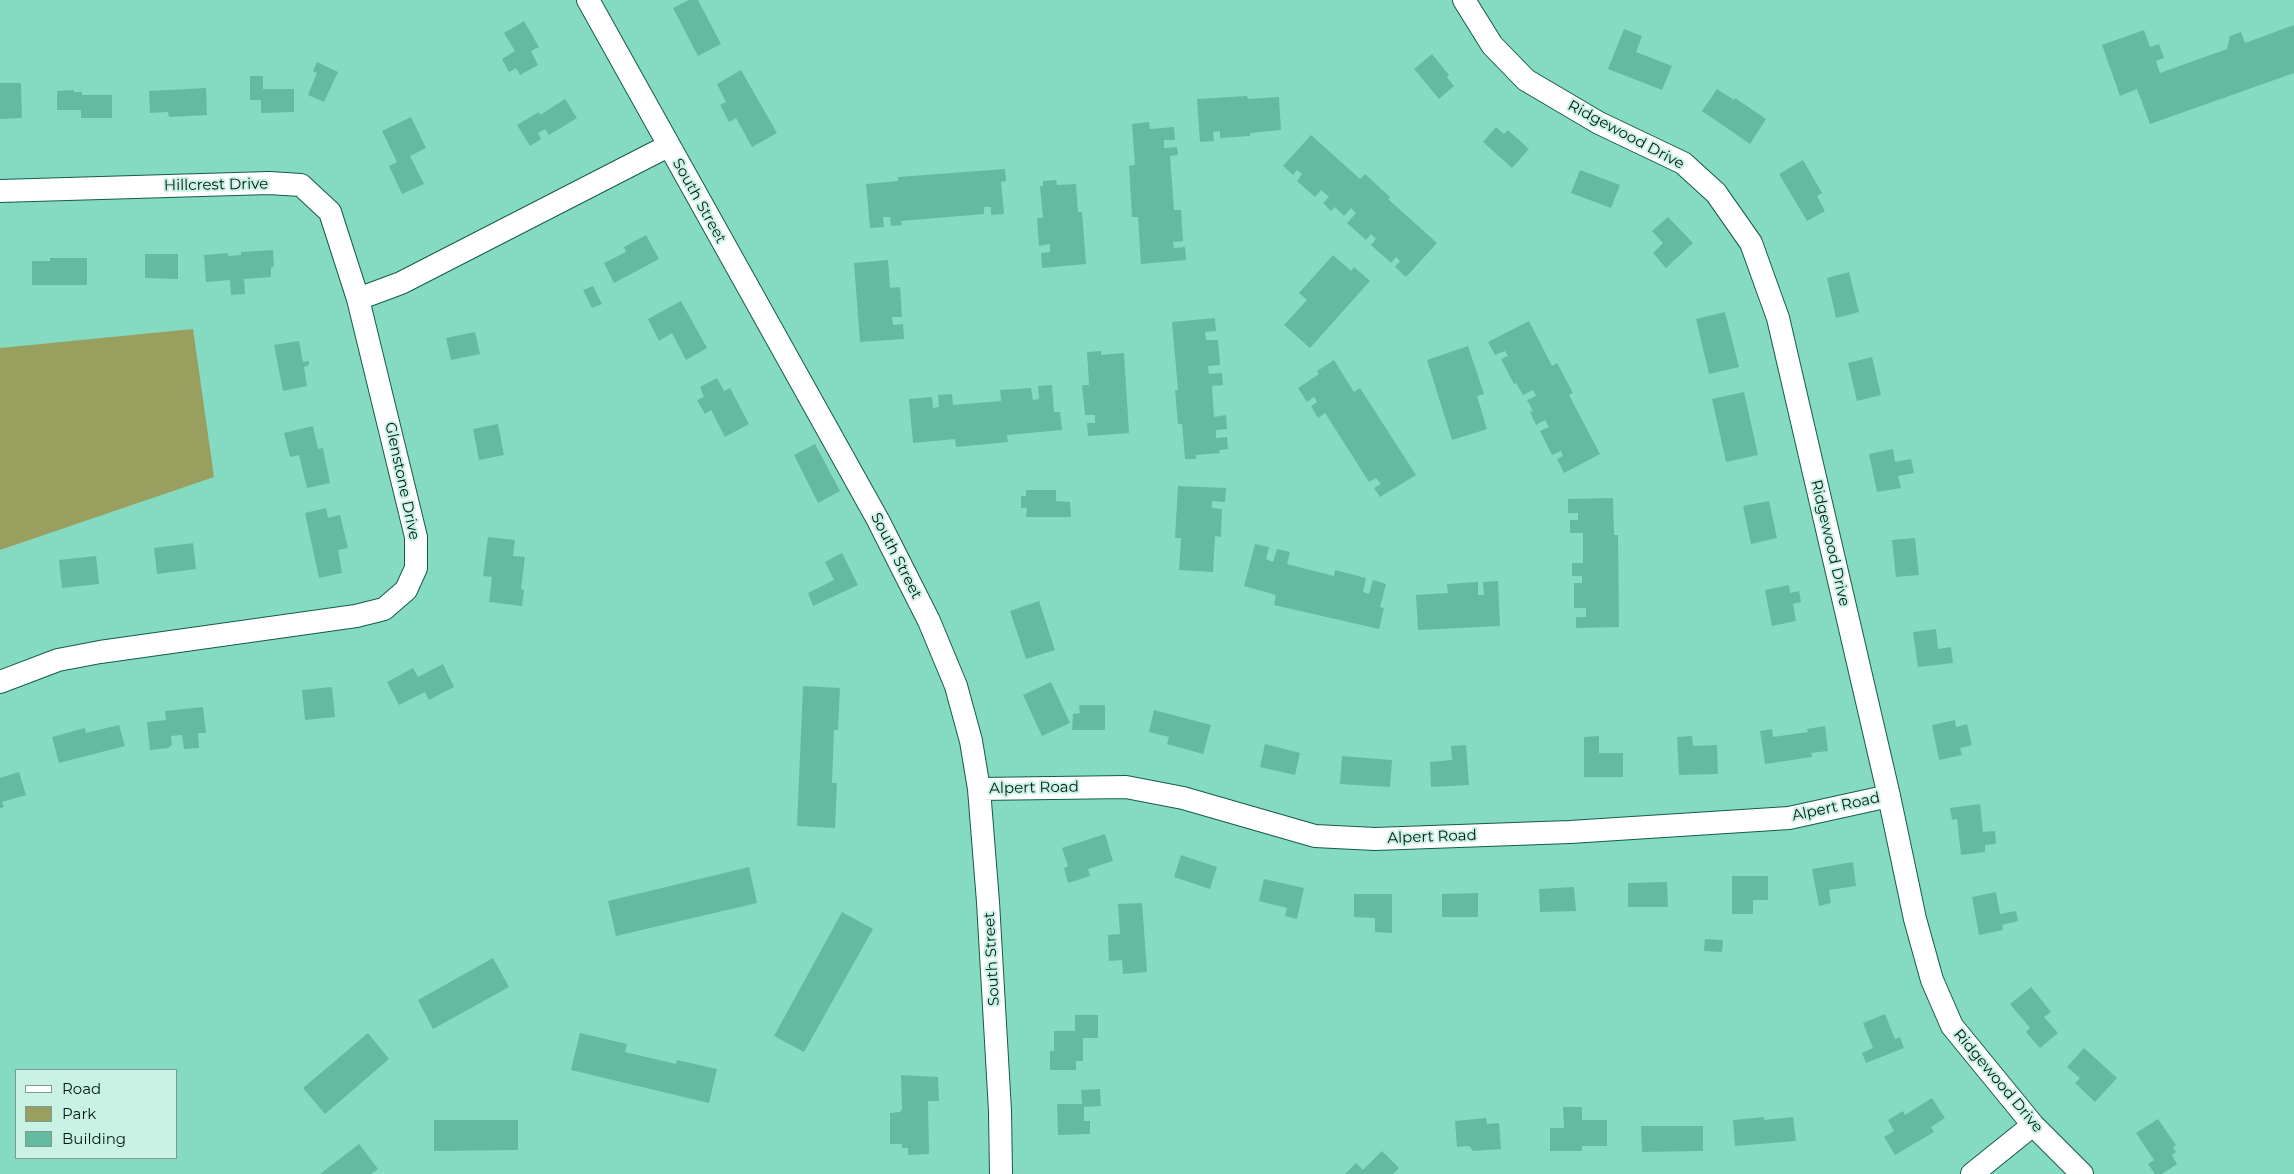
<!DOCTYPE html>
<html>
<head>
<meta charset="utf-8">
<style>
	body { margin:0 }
	#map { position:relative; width:2294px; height:1174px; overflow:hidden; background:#85dbc1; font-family:Montserrat,sans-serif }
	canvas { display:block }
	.legend { position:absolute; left:15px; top:1069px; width:162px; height:90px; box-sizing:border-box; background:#caf2e4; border:1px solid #7a9c91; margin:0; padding:6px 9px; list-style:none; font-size:15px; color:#011b14 }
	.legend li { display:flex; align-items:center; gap:10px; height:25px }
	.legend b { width:25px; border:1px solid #7a9c91 }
</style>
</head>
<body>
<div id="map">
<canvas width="2294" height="1174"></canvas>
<ul class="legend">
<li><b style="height:6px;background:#fff"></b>Road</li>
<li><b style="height:14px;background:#999f5e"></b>Park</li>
<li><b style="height:14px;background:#64baa1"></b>Building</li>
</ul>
</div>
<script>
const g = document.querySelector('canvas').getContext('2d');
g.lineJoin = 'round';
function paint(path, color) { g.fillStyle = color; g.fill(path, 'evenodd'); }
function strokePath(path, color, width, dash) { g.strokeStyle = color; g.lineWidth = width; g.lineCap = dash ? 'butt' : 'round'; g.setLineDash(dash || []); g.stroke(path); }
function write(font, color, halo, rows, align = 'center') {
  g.font = font + ' Montserrat,sans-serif'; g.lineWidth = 4; g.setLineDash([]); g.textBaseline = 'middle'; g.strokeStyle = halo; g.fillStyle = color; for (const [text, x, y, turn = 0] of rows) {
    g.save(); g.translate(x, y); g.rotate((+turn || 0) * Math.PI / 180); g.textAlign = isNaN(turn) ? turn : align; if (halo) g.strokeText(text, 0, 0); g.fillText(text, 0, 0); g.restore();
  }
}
paint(new Path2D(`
	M193 329 214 477 0 550V348Z`), '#999f5e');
paint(new Path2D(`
	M689 0H698L721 44 698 56 673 8Z
	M524 21 539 47 531 51 538 65 520 75 516 68 509 72 502 59 515 51 504 33Z
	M2294 25V73L2150 124 2137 89 2120 96 2102 45 2144 30 2150 47 2159 44 2164 58 2156 61 2160 73 2227 49 2230 36 2241 32 2245 43Z
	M1624 29 1642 36 1636 52 1672 66 1662 90 1608 69Z
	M1432 54 1449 75 1447 77 1454 86 1439 99 1414 69Z
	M317 62 338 72 324 102 308 95 317 73 313 71Z
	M741 70 777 133 752 147 736 118 729 122 720 105 726 102 717 84Z
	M250 76H263V89H294V112L261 113V100H250Z
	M0 83H21L22 118 0 119Z
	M206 88 207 115 169 117 168 112 150 113 149 91Z
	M1717 89 1734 100 1735 98 1766 119 1750 144 1702 111Z
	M74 90V92H82V95H112V118H81V110H57V91Z
	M1247 96 1248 99 1279 97 1281 130 1250 133V136L1220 138V131L1213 132 1214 141 1200 142 1197 99Z
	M565 99 577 118 549 135 545 129 538 133 541 139 530 146 517 125 539 112 540 115Z
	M411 117 426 148 410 156 424 184 402 194 389 166 397 162 382 131Z
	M1149 122 1150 129 1174 127 1175 140H1164V148L1177 147 1178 155 1170 156 1174 210H1181L1183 241 1173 242 1174 248 1185 247 1186 260 1141 264 1138 217H1132L1129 166 1135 165 1132 124Z
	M1496 127 1504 134 1508 130 1529 149 1512 168 1483 142Z
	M1311 135 1360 179 1365 174 1390 197 1388 199 1437 243 1406 277 1395 267 1400 261 1396 257 1391 263 1371 245 1376 239 1371 234 1366 240 1347 223 1356 213 1351 208 1344 216 1335 207 1331 211 1323 203 1329 197 1321 190 1315 197 1297 181 1302 174 1297 170 1293 175 1283 166Z
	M1803 160 1822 193 1817 196 1825 211 1807 221 1779 174Z
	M1005 169 1006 181 1001 182 1004 214 991 215V207H984V214L901 221 902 225 891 226 890 217H883L884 227 870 228 866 184 898 181V177Z
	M1580 170 1620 185 1611 208 1571 193Z
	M1056 180 1057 185 1076 184 1078 212H1082L1086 264 1042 268 1041 253 1050 252V244L1039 246 1037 218H1043L1040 186H1043V181Z
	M1668 217 1693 243 1666 268 1653 253 1663 243 1652 231Z
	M646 235 659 259 614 283 604 263 626 252 624 247Z
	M273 250 274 266 271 268V277L244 279 245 294 231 295 230 280 206 282 204 255 228 253V256L241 255V252Z
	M145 254H178V279L145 278Z
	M1333 255 1351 271 1354 267 1370 281 1310 348 1284 325 1307 300 1299 293Z
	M50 258H87V285H32V261H50Z
	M888 260 890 288 900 287 902 317H892L893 325 903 324 904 339 860 342 854 263Z
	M1849 272 1859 312 1836 318 1827 278Z
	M593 286 602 304 592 308 583 290Z
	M681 301 707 348 686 360 672 333 659 341 648 319Z
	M1725 312 1739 367 1709 374 1696 319Z
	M1215 318 1216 331 1205 332 1206 340H1218L1220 365 1208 366 1209 374 1222 373 1223 385 1212 386 1214 417 1226 415 1227 429 1216 430V438L1227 437 1228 449 1219 450 1220 453 1196 455V459H1185L1182 424H1178L1175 390H1178L1172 322Z
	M1529 321 1552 366 1557 363 1573 393 1569 395 1600 454 1564 473 1557 459 1563 456 1561 451 1552 455 1540 431 1549 427 1545 420 1536 425 1530 412 1533 411 1527 400 1536 396 1533 390 1523 395 1516 383 1514 384 1501 359 1508 356 1505 351 1495 355 1488 342Z
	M475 332 480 354 451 360 446 338Z
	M299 341 303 362 309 361V365L304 367 307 386 283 391 274 345Z
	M1468 346 1484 394 1477 396 1487 429 1452 440 1427 360Z
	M1101 351V355L1124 353 1129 433 1088 436 1087 423H1095V415H1085L1082 385H1089L1087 352Z
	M1872 357 1881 395 1857 401 1848 363Z
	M1334 360 1354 392 1360 388 1416 475 1380 497 1374 488 1381 484 1376 478 1369 482 1325 413 1318 418 1311 406 1317 402 1314 397 1307 402 1298 388 1319 374 1317 371Z
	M717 378 724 391 730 388 749 424 725 437 711 410 705 414 697 400 704 397 700 387Z
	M1052 385 1054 412H1060L1062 430 1007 435 1008 442 956 447 955 439 913 443 909 399 932 397 933 408 939 407 938 395 952 394 953 405 1001 401 1000 390 1031 388 1033 400 1039 399 1038 386Z
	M1744 392 1758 455 1726 462 1712 399Z
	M498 424 504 455 479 460 473 429Z
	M313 426 318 449 323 448 330 483 307 488 299 455 290 457 284 433Z
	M815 444 840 491 818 503 794 455Z
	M1893 449 1895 462 1911 459 1914 473 1898 476 1901 488 1877 492 1869 454Z
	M1178 486 1226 488 1225 502 1212 501V508L1222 509 1221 537 1215 536 1213 572 1179 570 1181 538H1175Z
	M1026 490H1056V501L1070 502 1071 517H1026L1027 508H1021V496H1026Z
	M1613 498 1614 535H1618L1619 627 1576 628V617H1586V608H1574V583H1582V576H1572V563H1583V533H1570V520H1578V513H1568V499Z
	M1769 501 1777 538 1751 544 1743 506Z
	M326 508 328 518 340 515 348 548 338 550 342 573 319 578 305 513Z
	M488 537 515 540 513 556 525 557 521 589 524 590 522 606 489 602 492 577 483 576Z
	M1915 538 1919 575 1896 577 1892 540Z
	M193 543 196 569 157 574 154 548Z
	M1255 544 1269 547 1266 559 1273 562 1277 549 1290 552 1287 564 1334 576 1335 570 1366 578 1363 592 1369 594 1373 580 1386 584 1380 607 1384 608 1379 629 1274 605 1276 595 1244 586Z
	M842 553 858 585 813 606 808 593 834 580 825 562Z
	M96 556 99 584 62 588 59 560Z
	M1498 581 1500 626 1418 630 1416 595 1448 593 1447 584 1478 582V595H1484L1483 582Z
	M1789 585 1790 593 1799 591 1801 602 1793 604 1796 621 1772 626 1765 590Z
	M1039 601 1055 650 1026 659 1010 611Z
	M1936 629 1938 649 1951 647 1953 663 1918 667 1913 632Z
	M443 664 454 687 429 700 425 692 399 705 387 682 413 668 418 677Z
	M1051 682 1070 723 1042 736 1023 695Z
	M803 686 840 688 838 730H834L832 783H837L835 828 797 826Z
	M332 687 335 717 305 720 302 690Z
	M1079 705H1105V730H1072L1073 714 1080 713Z
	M203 707 206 733H198L199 748 184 749 182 735 171 736 172 745 168 748 150 750 147 722 166 720 165 711Z
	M1154 710 1211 725 1203 754 1167 744 1169 737 1149 732Z
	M1955 720 1956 727 1967 724 1972 745 1960 748 1962 755 1939 760 1932 725Z
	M119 725 125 746 59 763 52 737 85 728 86 733Z
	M1825 726 1828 751 1811 753 1812 757 1765 764 1760 731 1772 729 1773 737 1808 732 1807 729Z
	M1599 736V753H1623V777H1584V737Z
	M1692 736 1693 746 1717 745 1718 774 1679 775 1677 737Z
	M1265 744 1300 753 1295 775 1260 767Z
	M1466 745 1469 785 1431 787 1430 762 1452 760 1451 746Z
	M1342 756 1392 760 1390 787 1340 784Z
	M19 772 26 795 2 802 4 807 0 808V778Z
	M1980 804 1983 832 1995 831 1996 844 1985 845V852L1961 855 1957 819 1952 820 1950 808Z
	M1105 834 1113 861 1088 869 1090 876 1068 883 1064 868 1068 866 1062 848Z
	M1181 855 1217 867 1210 889 1174 877Z
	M1853 862 1856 886 1829 890 1831 903 1819 906 1812 869Z
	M749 867 757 903 616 936 608 901Z
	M1732 876H1768V900H1753V914H1732Z
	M1264 879 1304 888 1297 919 1285 916 1287 908 1259 901Z
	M1667 882 1668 907H1628V883Z
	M1574 887 1576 911 1540 912 1539 889Z
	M1996 892 2000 914 2016 911 2018 921 2002 925 2003 930 1979 935 1972 897Z
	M1478 893V917H1442V894Z
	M1354 894H1392V933L1375 932V918L1354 917Z
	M1142 903 1147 972 1123 974 1122 960 1109 961 1108 935 1120 934 1118 904Z
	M842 912 873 929 804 1052 774 1036Z
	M1705 939 1723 940 1722 952 1704 951Z
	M493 958 509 987 433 1029 418 1000Z
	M2031 987 2051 1012 2044 1017 2058 1033 2040 1048 2026 1032 2030 1028 2010 1004Z
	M1885 1014 1895 1039 1900 1037 1904 1048 1866 1063 1862 1053 1873 1048 1863 1023Z
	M1075 1015H1098V1038H1083V1061H1076V1070H1050V1051H1054V1031H1075Z
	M368 1033 389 1059 325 1114 303 1088Z
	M580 1033 627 1044 625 1052 676 1064 677 1060 717 1069 709 1103 571 1070Z
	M2084 1048 2117 1078 2095 1102 2075 1083 2080 1078 2067 1067Z
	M901 1075 938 1077 939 1101H928L929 1154 908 1155V1148H902V1144H890V1113L900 1112 902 1109Z
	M1100 1089 1101 1106 1084 1107V1121H1090V1134L1058 1135 1057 1104H1082L1081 1090Z
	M1932 1098 1945 1118 1931 1127 1934 1132 1895 1155 1884 1137 1894 1131 1888 1120 1903 1111 1905 1115Z
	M1563 1107H1582V1120H1607V1146H1582V1151H1550V1128H1564Z
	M1764 1117V1120L1793 1117 1796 1141 1735 1146 1733 1120Z
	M1486 1118 1487 1124 1499 1123 1501 1149 1473 1151 1469 1146 1457 1147 1455 1121Z
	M2158 1119 2176 1145 2173 1147 2176 1152 2172 1155 2177 1164 2162 1174H2155L2148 1164 2154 1160 2136 1133Z
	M434 1120H518V1150L434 1151Z
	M1641 1126H1703V1151L1642 1152Z
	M359 1144 378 1169 371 1174H320Z
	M1382 1151 1399 1168 1393 1174H1345L1356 1163 1363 1170Z`), '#64baa1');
const minor = new Path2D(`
	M588 0 878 520 929 621 956 686 971 741 979 789 988 902 1000 1111 1001 1174
	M1464 0 1492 45 1526 80 1599 123 1683 163 1716 193 1751 243 1778 318 1889 796 1915 919 1932 980 1952 1026 2033 1125 2082 1174
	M0 191 269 183 301 185 330 212 358 299
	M0 682 58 660 100 652 356 616 384 609 406 590 416 568V537L358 299 401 283 668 146
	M979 789 1126 787 1183 798 1315 836 1375 839 1570 832 1789 818 1889 796
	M1972 1174 2033 1125`);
strokePath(minor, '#155b4a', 24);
strokePath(minor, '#fff', 22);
write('15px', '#011b14', '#caf2e4', [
	["Ridgewood Drive",1626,135,28],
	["Hillcrest Drive",216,185,-1],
	["South Street",699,201,61],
	["Glenstone Drive",402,481,78],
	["Ridgewood Drive",1830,543,77],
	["South Street",896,556,63],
	["Alpert Road",1034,788,-1],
	["Alpert Road",1836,807,-12],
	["Alpert Road",1432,837,-2],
	["South Street",992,959,-93],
	["Ridgewood Drive",1998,1081,50]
]);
</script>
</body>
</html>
